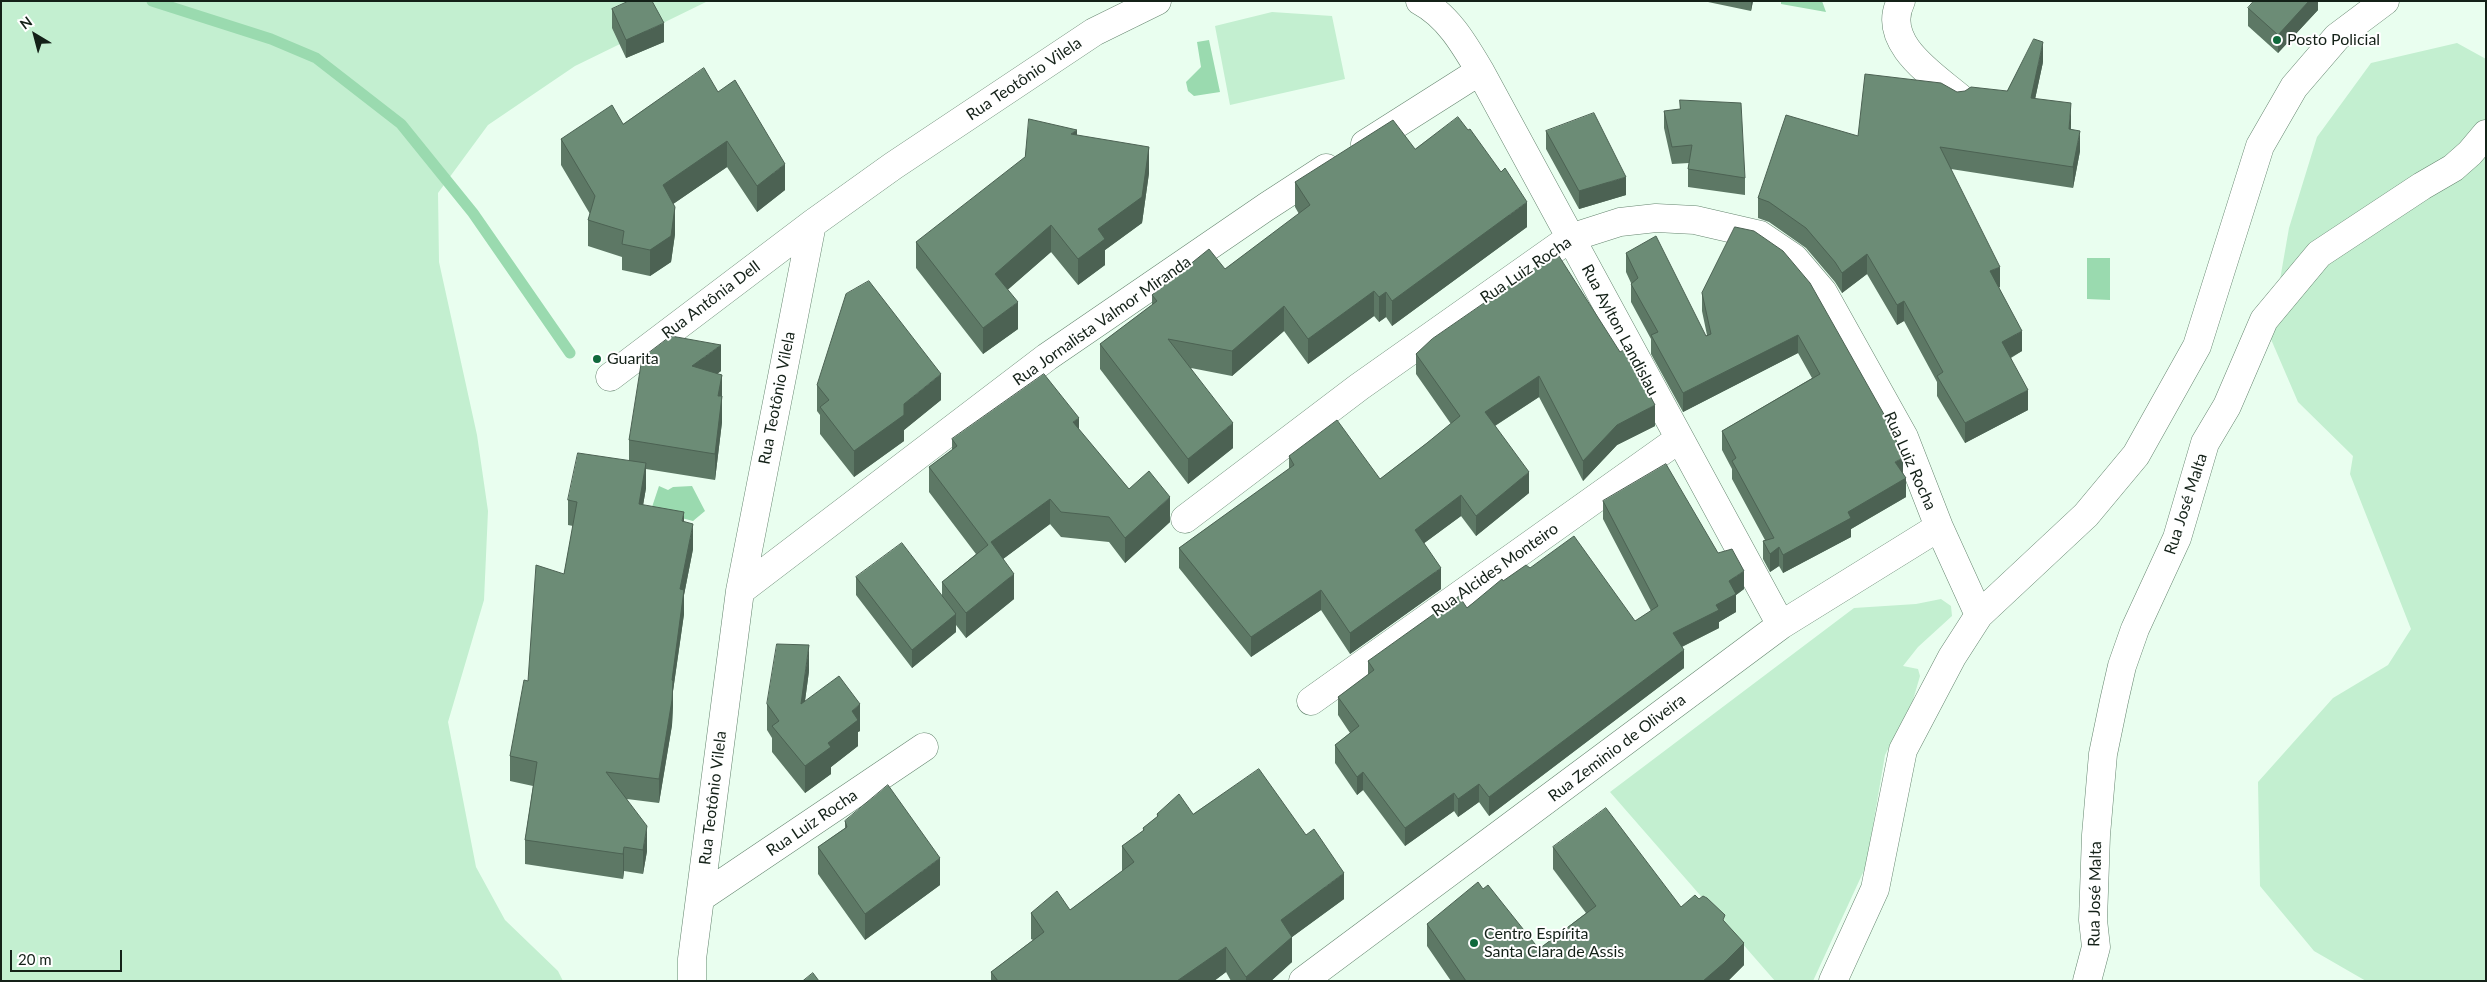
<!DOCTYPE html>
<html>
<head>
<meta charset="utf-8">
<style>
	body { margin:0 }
	#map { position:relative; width:2487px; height:982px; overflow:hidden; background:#e9feef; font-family:Lato,sans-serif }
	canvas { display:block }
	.frame { position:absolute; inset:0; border:2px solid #142118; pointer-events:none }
	.north { position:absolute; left:10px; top:10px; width:50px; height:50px; -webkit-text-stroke:4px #fff; paint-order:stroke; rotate:323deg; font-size:14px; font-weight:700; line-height:20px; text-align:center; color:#142118 }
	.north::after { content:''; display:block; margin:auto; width:18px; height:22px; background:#142118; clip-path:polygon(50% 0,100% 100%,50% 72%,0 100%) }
	.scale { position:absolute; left:10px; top:950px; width:112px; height:22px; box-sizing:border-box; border:2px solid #142118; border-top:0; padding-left:6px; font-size:15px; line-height:18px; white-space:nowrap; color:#142118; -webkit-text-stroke:4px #fff; paint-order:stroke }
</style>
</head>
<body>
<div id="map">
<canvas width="2487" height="982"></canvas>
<div class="frame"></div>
<div class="north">N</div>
<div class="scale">20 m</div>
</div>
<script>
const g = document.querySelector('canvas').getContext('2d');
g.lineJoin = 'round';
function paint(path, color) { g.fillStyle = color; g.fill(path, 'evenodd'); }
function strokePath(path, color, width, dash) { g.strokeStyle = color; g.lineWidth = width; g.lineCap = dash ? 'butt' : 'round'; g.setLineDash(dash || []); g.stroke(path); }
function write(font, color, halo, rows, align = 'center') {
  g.font = font + ' Lato,sans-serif'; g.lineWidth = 4; g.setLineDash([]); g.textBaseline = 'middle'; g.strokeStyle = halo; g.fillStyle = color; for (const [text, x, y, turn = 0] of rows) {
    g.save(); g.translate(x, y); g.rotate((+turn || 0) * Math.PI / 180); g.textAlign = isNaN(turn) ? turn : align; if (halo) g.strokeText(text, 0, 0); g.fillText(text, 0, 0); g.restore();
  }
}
paint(new Path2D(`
	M1 1H708L575 66 488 125 438 193 439 262 477 435 488 511 484 600 448 722 476 867 505 920 558 971 563 981H1Z
	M1272 12 1332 16 1345 79 1230 105 1215 26Z
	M2457 43 2486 59V981H2366L2314 951 2260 886 2258 782 2333 698 2388 665 2411 629 2350 474 2353 456 2298 402 2270 337 2289 228 2317 137 2371 63Z
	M1941 599 1951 606 1952 616 1918 647 1903 666 1918 669 1920 676 1913 700 1885 755 1866 866 1813 981H1775L1610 792 1854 608 1916 604Z`), '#c3efd0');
paint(new Path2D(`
	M1781 1H1822L1826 12 1781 4Z
	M1209 40 1220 92 1194 96 1188 91 1186 82 1201 67 1197 42Z
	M2087 258H2110V300L2087 299Z
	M659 486 668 490 673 487 692 486 705 511 693 521 651 510Z`), '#9adaaf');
strokePath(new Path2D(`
	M152 1 271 39 316 58 401 124 473 213 570 353`), '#9adaaf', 11);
const minor = new Path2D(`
	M1420 1C1448 16 1464 44 1480 71L1781 625
	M1901 1C1880 42 1933 75 1959 97
	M1365 144 1480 71
	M610 377 812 224
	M1185 519 1359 387 1570 238 1620 222 1656 218 1695 220 1760 235 1794 258 1823 292 1904 437 1939 527 1979 615
	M740 591 1047 357 1266 207 1326 168
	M1311 701 1679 439
	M700 898 924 747
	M692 981V959L740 591 812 224 893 166 1094 32 1157 1
	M1303 981 1781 625 1939 527
	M1833 981 1875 889 1903 750 1952 657 1979 615 2086 515 2136 455 2197 346 2260 146 2294 87 2337 37 2385 1
	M2087 981 2096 947 2093 920 2096 835 2103 754 2114 701 2122 666 2135 629 2177 538 2205 443 2227 406 2264 320 2319 254 2422 186 2453 168 2470 153 2486 134`);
strokePath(minor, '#65856f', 29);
strokePath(minor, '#fff', 28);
paint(new Path2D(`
	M1708 1H1753L1751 11 1708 2Z
	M2318 1V10L2278 53 2248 26V8Z
	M612 9 664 42 626 58 612 28Z
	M2043 62 2035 99 2071 123V129L2080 151 2073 188 1951 169 2000 287H1999L2022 351 2011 358 2028 410 1965 443 1937 396V382L1904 321 1897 325 1867 274 1842 293 1835 282 1806 248 1769 222 1758 218V198L1858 136 1957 92 2007 91Z
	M718 92 785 190 757 212 727 167 673 204 675 234 671 262 650 276 622 270V257L588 246V220L590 214 561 165V139L623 124Z
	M1664 111 1745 178V195L1688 187V169L1689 163 1672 164 1664 128Z
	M1546 131 1626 195 1579 209 1546 149Z
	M1077 135 1149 173 1142 223 1105 250V265L1078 285 1051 252 1007 290 1018 329 983 354 916 268V242Z
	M1415 149 1527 227 1392 326 1386 317 1379 322 1374 316 1308 364 1284 331 1232 376 1191 368 1233 448 1188 484 1100 369V344L1152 305V295L1225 269 1299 214 1295 207V182Z
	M1735 227 1903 473 1906 497 1851 529V537L1783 573 1779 566 1770 572 1763 559V541L1765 540 1732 479V469L1722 450V431L1812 378 1798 353 1683 412 1651 354V339L1631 302V283L1626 272V253L1706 336 1707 335 1702 311V293Z
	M1557 253 1655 426 1617 445 1583 481 1539 397 1495 426 1529 493 1476 536 1461 516 1424 543 1441 589 1350 654 1321 610 1251 657 1179 568V548L1289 469V456L1380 479 1427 443 1451 424 1416 374V354Z
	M671 336 721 371 717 374 722 375V422L715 480 646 469V488L643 505 684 522 693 549 684 595V614L673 691V705L672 725 659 803 627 799 647 851 643 874 624 871 623 879 525 864V840L533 786 510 781V756L528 681 564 574 573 526 568 525V500L629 461V440Z
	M817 385 941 400 904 430V441L854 477 820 434V415L817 411Z
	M1079 430 1129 489 1170 522 1125 563 1109 542 1061 537 1050 524 1003 559 1014 599 966 638 956 625V632L912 668 856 595V577L942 596V582L976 554 929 492V467L952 450V439Z
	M1603 501 1718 553 1744 589 1736 595V612L1719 622V628L1682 647 1684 668 1489 816 1479 802 1458 817 1454 811 1405 846 1363 790 1357 795 1335 763V745L1350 733 1338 715V697L1368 675V661L1467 608 1503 581 1530 568 1635 621 1651 611 1603 519Z
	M809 671 805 701 860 731 858 732V746L831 767V774L805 793 772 752V738L767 730V704Z
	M1157 814H1193L1344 899 1292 937V962L1271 981H1231L1226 972 1214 981H991V972L1033 940 1031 939V913L1070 910 1122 871V846L1143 831V828L1157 817Z
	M845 821 940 885 865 940 818 874V847L845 828Z
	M1553 847 1681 907 1699 899 1725 922 1744 965 1728 981H1451L1427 946V924L1483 889 1539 949 1586 913 1553 869Z`), '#5d7865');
paint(new Path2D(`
	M1751 1H1753L1751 11Z
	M2309 1H2318V10L2278 53V35Z
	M664 23V42L626 58V40Z
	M2043 42V62L2031 118V98Z
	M2071 103V123L2069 149V129Z
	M1077 130V156L1071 134Z
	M2080 131V151L2073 188V167Z
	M727 141V167L663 211V185Z
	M1149 147V173L1142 223 1105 250V265L1078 285V259L1098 229Z
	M785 164V190L757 212V186Z
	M1626 177V195L1579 209V191Z
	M1527 202V227L1392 326V301Z
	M675 207V234L671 262 650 276V250Z
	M1051 225V252L995 301V274Z
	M1867 254V274L1842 293V273Z
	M2000 267V287L1990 291V271Z
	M1374 291V316L1308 364V339Z
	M1386 292V317L1379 322V297Z
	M1904 301V321L1897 325V305Z
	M1018 302V329L983 354V328Z
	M1284 306V331L1232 376V351Z
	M2022 331V351L2002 362V342Z
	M1798 335V353L1683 412V393Z
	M721 345V371L692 392V366Z
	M941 374V400L904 430V441L854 477V451L904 404Z
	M722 375V422L715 480V454L718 396Z
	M1539 376V397L1485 432V412Z
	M2028 390V410L1965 443V423Z
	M1655 405V426L1617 445 1583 481V461L1617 425Z
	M1079 418V443L1073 422Z
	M1233 423V448L1188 484V459Z
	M1903 458V476L1895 462Z
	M646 463V488L639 529V504Z
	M1529 472V493L1476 536V516Z
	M1906 478V497L1851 529V537L1783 573V555L1848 512Z
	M1461 495V516L1415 550V530Z
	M1170 497V522L1125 563V538Z
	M1050 499V524L991 568V542Z
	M684 512V537L682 521Z
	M693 524V549L684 595V614L673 691V705L672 725 659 803V779L672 680 680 589Z
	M1779 547V566L1770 572V554Z
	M1441 568V589L1350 654V633Z
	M1744 571V589L1736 595V612L1719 622V628L1673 651V633L1716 605 1729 581Z
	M1014 574V599L966 638V613Z
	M1321 590V610L1251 657V637Z
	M956 614V632L912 668V650Z
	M809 645V671L801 730V704Z
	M1684 650V668L1489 816V797Z
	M860 704V731L858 732V746L831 767V774L805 793V766L852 711Z
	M1363 772V790L1357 795V777Z
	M1479 784V802L1458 817V799Z
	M1454 793V811L1405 846V828Z
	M647 826V851L643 874V850Z
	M624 847V871L623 879V854Z
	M940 858V885L865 940V914Z
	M1344 873V899L1292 937V962L1271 981H1246V977L1281 920Z
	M1744 943V965L1728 981H1703Z
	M1226 947V972L1214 981H1177Z`), '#4c6253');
const building = new Path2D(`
	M629 1H652L664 23 626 40 612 9Z
	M2254 1H2309L2278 35 2248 8Z
	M2034 39 2043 42 2031 98 2071 103 2069 129 2080 131 2073 167 1940 147 2000 267 1990 271 2022 331 2002 342 2028 390 1965 423 1937 376 1943 372 1904 301 1897 305 1867 254 1842 273 1835 262 1806 228 1769 202 1758 198 1786 115 1858 136 1865 74 1941 83 1957 92 1965 91 1971 87 2007 91Z
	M704 68 718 92 735 80 785 164 757 186 727 141 663 185 675 207 671 236 650 250 622 244 624 231 588 220 595 196 561 139 612 105 623 124Z
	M1680 100 1741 103 1745 178 1688 169 1692 145 1672 147 1664 111 1680 109Z
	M1594 113 1626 177 1579 191 1546 131Z
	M1458 117 1468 130 1470 129 1501 172 1505 168 1527 202 1392 301 1386 292 1379 297 1374 291 1308 339 1284 306 1232 351 1168 339 1233 423 1188 459 1100 344 1157 301 1152 295 1209 249 1225 269 1310 205 1295 182 1393 120 1415 149Z
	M1029 119 1077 130 1071 134 1149 147 1142 197 1098 229 1105 239 1078 259 1051 225 995 274 1018 302 983 328 916 242 1025 157Z
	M1735 227 1754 231 1783 251 1810 283 1890 425 1903 458 1895 462 1906 478 1848 512 1851 518 1783 555 1779 547 1770 554 1763 541 1774 538 1732 461 1736 458 1722 431 1820 374 1798 335 1683 393 1651 335 1658 332 1631 284 1638 278 1626 253 1656 236 1706 336 1711 334 1702 293Z
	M1557 253 1620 352 1625 349 1655 405 1617 425 1583 461 1539 376 1485 412 1529 472 1476 516 1461 495 1415 530 1441 568 1350 633 1321 590 1251 637 1179 548 1294 465 1289 456 1337 420 1380 479 1427 443 1460 416 1416 354 1432 339Z
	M869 281 941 374 904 404V415L854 451 820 407 829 400 817 385 846 294Z
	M671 336 721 345 692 366 722 375 718 396H722L715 454 629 440 642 358Z
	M1044 374 1079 418 1073 422 1129 489 1149 471 1170 497 1125 538 1109 517 1061 512 1050 499 991 542 1014 574 966 613 942 582 988 545 929 467 957 446 952 439Z
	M578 453 646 463 639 504 684 512 682 521 693 524 680 589 684 590 672 680 673 681 672 700 659 779 606 772 647 826 643 850 624 847 623 854 525 840 537 762 510 756 524 680 528 681 536 565 564 574 577 502 568 500Z
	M1666 464 1718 553 1732 549 1744 571 1729 581 1736 594 1716 605 1719 610 1673 633 1684 650 1489 797 1479 784 1458 799 1454 793 1405 828 1363 772 1357 777 1335 745 1359 726 1338 697 1374 670 1368 661 1459 596 1467 608 1502 579 1503 581 1526 565 1530 568 1574 536 1635 621 1658 606 1603 501Z
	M902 543 956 614 912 650 856 577Z
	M777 644 809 645 801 704 839 676 860 704 852 711 858 720 828 743 831 747 805 766 772 726 779 721 767 704Z
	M1259 769 1306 835 1314 829 1344 873 1281 920 1292 937 1246 977 1226 947 1177 981H998L991 972 1044 932 1031 913 1057 891 1070 910 1134 862 1122 846 1144 830 1143 828 1158 816 1157 814 1179 794 1193 814Z
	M888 785 940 858 865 914 818 847 847 827 845 821Z
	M1606 808 1681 907 1695 895 1699 899 1703 896 1707 898 1725 915 1723 920 1744 943 1724 963 1703 981H1466L1427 924 1478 882 1483 889 1488 885 1539 949 1596 906 1553 847Z
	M813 973 819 981H803Z`);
paint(building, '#6c8c76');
strokePath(building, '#4c6253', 1);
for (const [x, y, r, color] of [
	[2277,40,5,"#10693c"],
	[597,359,5,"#10693c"],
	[1474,943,5,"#10693c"]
]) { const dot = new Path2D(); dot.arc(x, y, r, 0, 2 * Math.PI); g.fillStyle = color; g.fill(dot); strokePath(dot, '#fff', 2); }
write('16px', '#142118', '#fff', [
	["Posto Policial",2287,40],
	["Guarita",607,359],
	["Centro Espírita",1484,934],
	["Santa Clara de Assis",1484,952]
], 'left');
write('16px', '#142118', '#fff', [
	["Rua Teotônio Vilela",1024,79,-34],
	["Rua Luiz Rocha",1526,270,-34],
	["Rua Antônia Dell",711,300,-37],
	["Rua Jornalista Valmor Miranda",1102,321,-35],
	["Rua Aylton Landislau",1620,330,62],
	["Rua Teotônio Vilela",777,398,-79],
	["Rua Luiz Rocha",1910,461,66],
	["Rua José Malta",2186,504,-72],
	["Rua Alcides Monteiro",1495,570,-35],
	["Rua Zeminio de Oliveira",1617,748,-37],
	["Rua Teotônio Vilela",713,798,-83],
	["Rua Luiz Rocha",812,823,-34],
	["Rua José Malta",2095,894,-89]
]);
</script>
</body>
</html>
